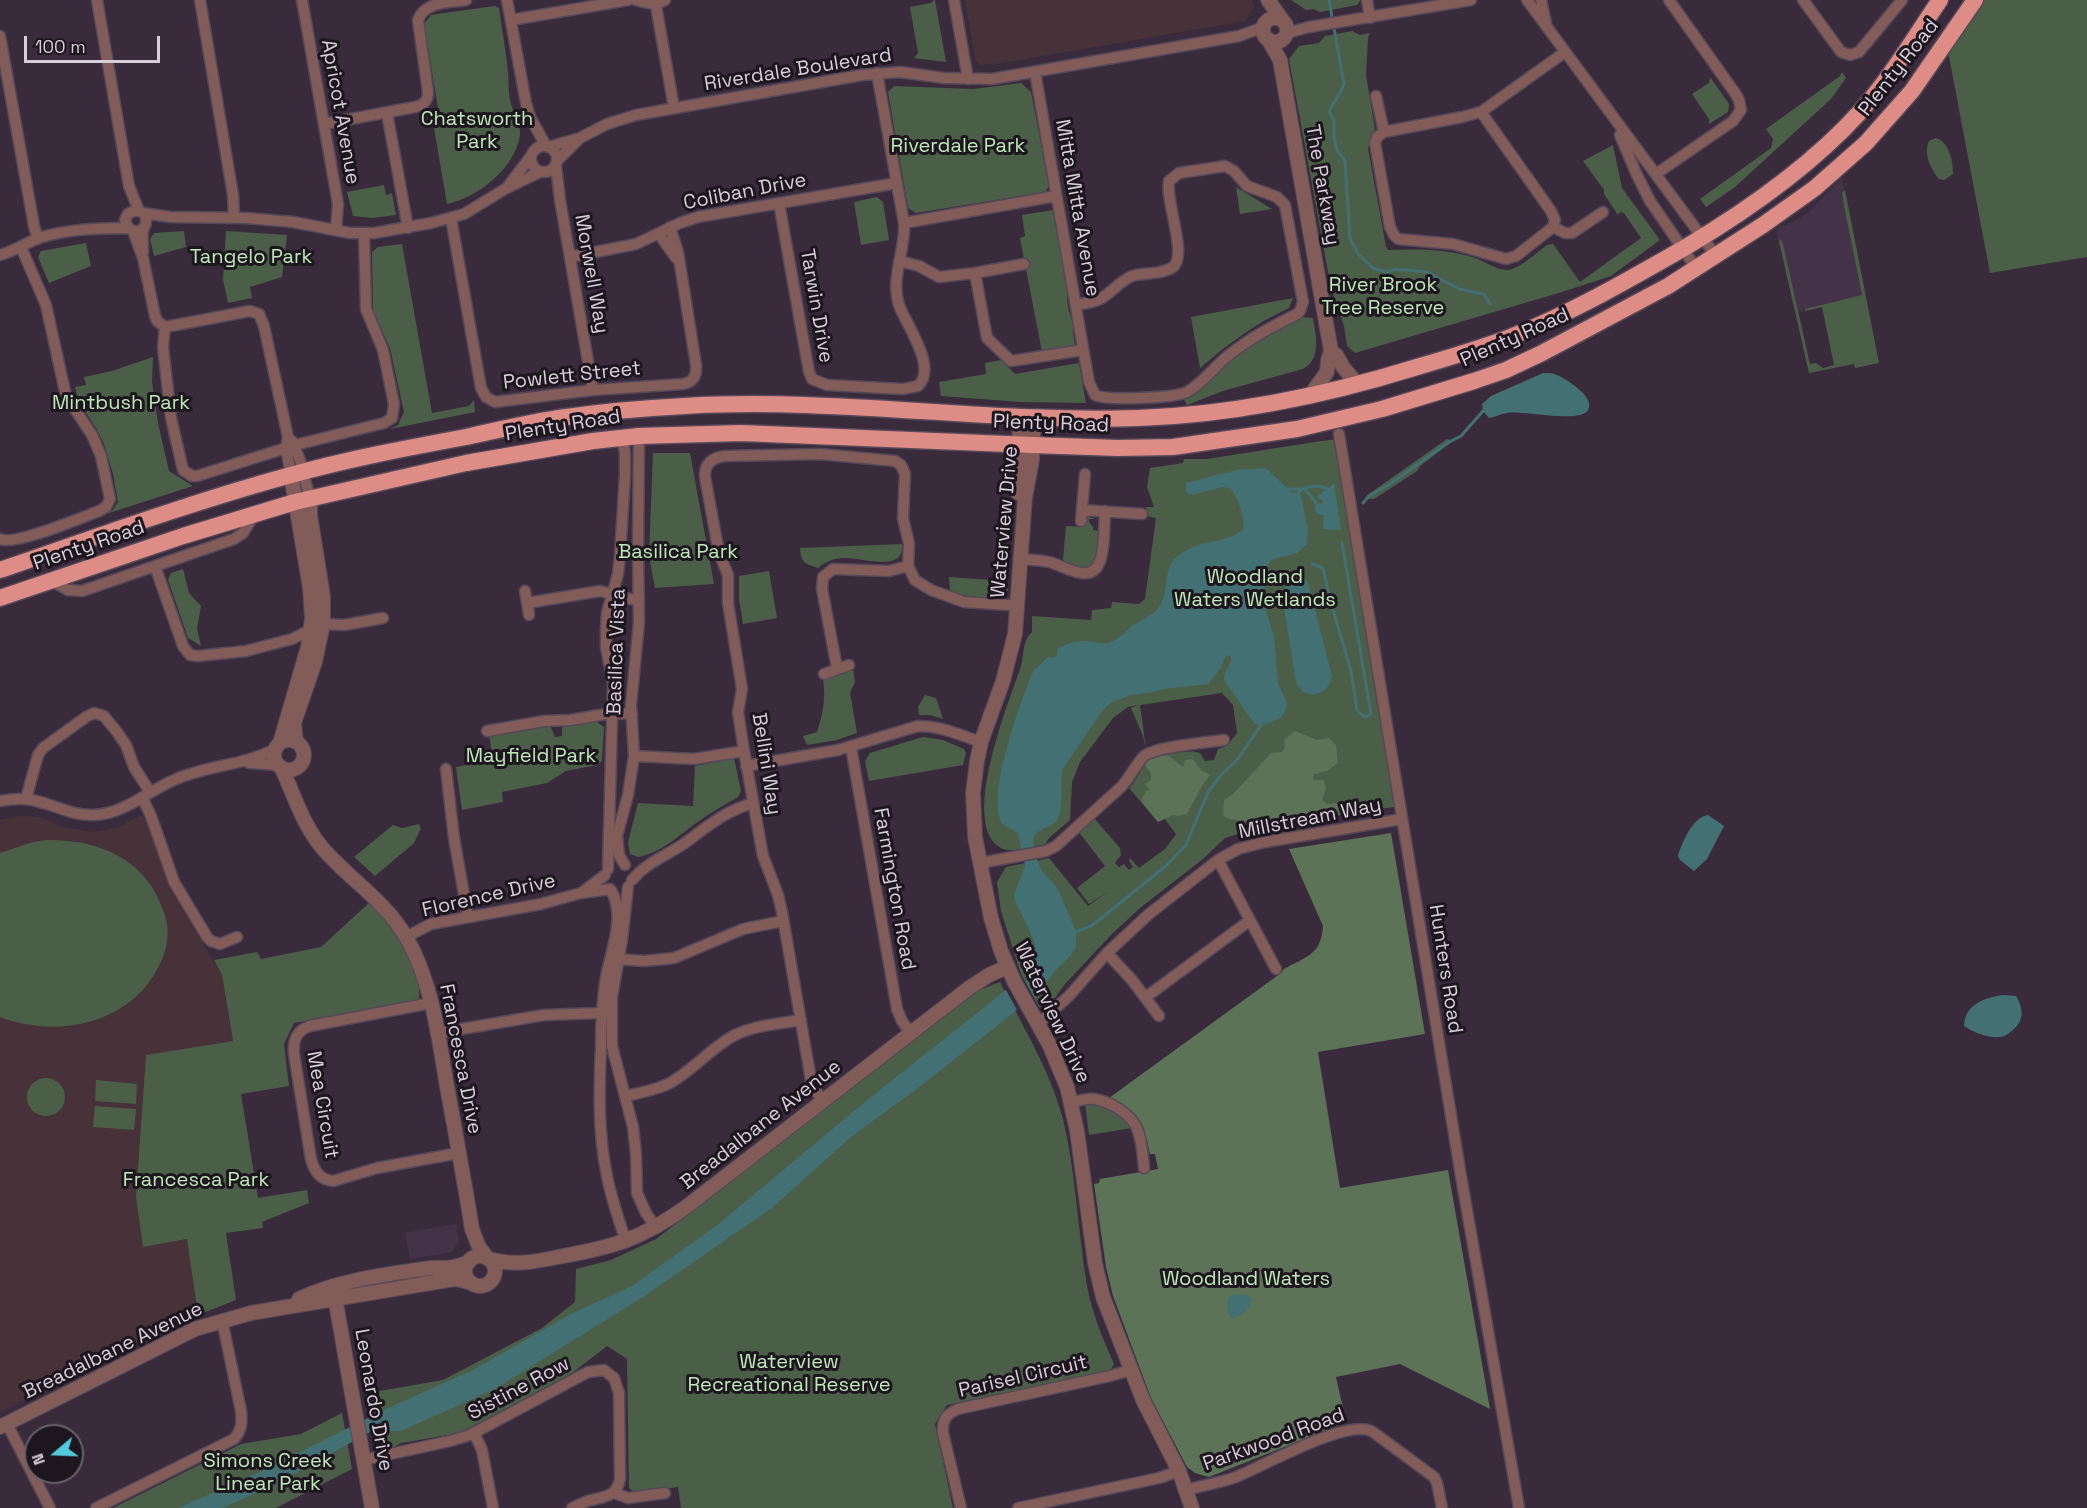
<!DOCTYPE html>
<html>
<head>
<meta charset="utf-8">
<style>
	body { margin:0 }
	#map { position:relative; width:2087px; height:1508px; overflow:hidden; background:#392b3c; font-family:"Space Grotesk",sans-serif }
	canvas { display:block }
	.north { position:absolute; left:24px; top:1424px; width:60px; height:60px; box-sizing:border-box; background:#1d161e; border:2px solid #676069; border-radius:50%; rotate:251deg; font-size:16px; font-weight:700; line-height:24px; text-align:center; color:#d7ced9 }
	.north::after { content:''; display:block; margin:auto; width:21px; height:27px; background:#53cadc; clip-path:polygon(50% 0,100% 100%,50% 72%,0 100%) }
	.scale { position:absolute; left:24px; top:36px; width:136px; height:27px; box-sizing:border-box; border:3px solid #d7ced9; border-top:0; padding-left:8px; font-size:18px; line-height:21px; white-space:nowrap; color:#d7ced9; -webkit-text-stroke:4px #1d161e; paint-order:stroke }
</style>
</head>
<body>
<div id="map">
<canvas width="2087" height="1508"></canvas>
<div class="north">N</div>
<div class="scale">100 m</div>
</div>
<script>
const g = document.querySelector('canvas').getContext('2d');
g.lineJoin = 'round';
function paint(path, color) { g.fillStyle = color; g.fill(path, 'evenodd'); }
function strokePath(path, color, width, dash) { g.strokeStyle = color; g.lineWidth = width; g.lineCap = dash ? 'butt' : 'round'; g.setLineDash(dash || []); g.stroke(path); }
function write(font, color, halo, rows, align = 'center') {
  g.font = font + ' "Space Grotesk",sans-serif'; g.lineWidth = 6; g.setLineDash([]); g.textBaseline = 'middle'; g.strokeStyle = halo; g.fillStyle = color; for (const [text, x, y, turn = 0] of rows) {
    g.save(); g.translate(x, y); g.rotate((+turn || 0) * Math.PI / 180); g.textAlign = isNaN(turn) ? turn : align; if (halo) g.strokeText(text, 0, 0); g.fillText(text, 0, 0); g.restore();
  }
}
paint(new Path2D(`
	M1842 177 1866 298 1795 313 1776 229 1792 222 1808 213Z
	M456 1224 459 1241 452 1252 410 1259 405 1233Z`), '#443248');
paint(new Path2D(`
	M965 0H1252L1254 7 1245 21 1002 63 980 65 975 59Z
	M19 816 40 817 66 828 94 832 116 828 140 816 145 817 169 887 222 975 233 1041 146 1056 143 1247 187 1239 198 1315 169 1327 0 1413V820Z`), '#463238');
paint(new Path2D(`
	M934 0H935L946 62 914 58 918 53 910 7 931 3Z
	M1291 0H1360V1L1357 5 1320 12 1313 9 1306 10Z
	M1980 0H2087V257L1990 273 1948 51Z
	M494 6 499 8C502 30 506 51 508 72 509 83 508 94 511 104 514 115 521 122 520 135 515 168 479 197 447 204L432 116 437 113 438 108 424 24 431 15Z
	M1352 31 1360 35 1370 33 1368 37 1366 75 1375 129 1368 148 1386 247 1388 250C1417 249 1445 249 1472 257 1484 260 1501 274 1512 269 1522 266 1537 252 1547 245L1553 244 1580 282 1641 238 1624 213 1620 212 1618 215 1604 194V190L1583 161 1613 145 1622 188 1660 240 1611 276 1562 292 1355 353 1347 346 1344 326 1331 288 1289 59 1299 46 1319 43 1325 36Z
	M1842 72 1846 78 1831 99 1735 187 1706 207 1700 199 1771 148 1773 139 1766 129 1840 76Z
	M1710 77 1729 104 1728 112 1709 124V119L1692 94 1709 83Z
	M1021 83 1031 92 1049 186 1045 192 916 213 908 208 888 92 894 86 973 89Z
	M1936 138C1950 143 1953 161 1953 174L1944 180 1939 179C1931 170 1923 153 1929 141Z
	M384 185 386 195 392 193 396 215 372 218 353 216 347 192Z
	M1236 187 1272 209 1240 214Z
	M1845 190 1879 363 1855 368 1854 364 1809 373 1779 241 1781 239 1783 244 1810 364 1816 363 1823 368 1834 365 1822 307 1805 311V309L1862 295 1844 206 1842 193Z
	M877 197 883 202 889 240 861 245 854 202Z
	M1053 210 1068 290C1065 304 1071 315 1074 328L1073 332 1075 346 1042 352 1020 238 1025 236 1022 215Z
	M184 231 186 247 154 256 150 239 154 233Z
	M226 231 287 235 282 277 250 287 252 298 228 303 223 280Z
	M86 243 91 266 49 283 38 257 41 251Z
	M402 244 432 413 469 406 474 400 475 412 390 429 398 425 404 412 390 348 373 311 372 252 378 247Z
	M1293 298 1289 308C1256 323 1228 344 1200 368L1191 317Z
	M1301 317 1313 318C1316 336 1322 358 1303 369L1223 391 1187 405 1183 398 1247 346Z
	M153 357 152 382 158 423 169 471 193 486 106 514 113 510 118 502 113 474 104 444 96 428 79 402 75 387 86 385 84 377 112 371Z
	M1001 360 1015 374 1079 363 1086 403 1021 402 941 396 939 382 986 374 985 363Z
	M1340 439 1400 806 1334 816 1296 826 1245 832 1225 838 1203 859 1140 908 1112 934 1065 984 1051 1003 1047 1007H1039L1021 974 1001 911 997 882 1006 867 1049 858 1088 906 1110 890 1089 904 1077 888 1105 866 1078 831 1093 817 1120 848 1121 855 1115 863 1119 867 1124 864 1129 870 1133 867 1129 861 1130 858 1139 868 1165 849 1176 834 1164 818 1158 822 1129 788C1137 781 1139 771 1145 764 1153 754 1189 749 1200 753L1205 761 1214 760 1218 749 1228 745 1237 733 1233 705 1222 693 1140 705 1146 749 1143 736 1131 708 1138 705 1128 707 1113 718 1080 762 1072 782 1070 820 1048 839 1046 844C1033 846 1012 854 1001 848 959 825 1008 704 1020 669 1025 656 1021 642 1032 632V616L1091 620 1092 610 1111 608 1112 602 1139 604 1145 599 1156 518 1146 516V507H1154L1147 487 1150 468 1183 463 1184 459H1207L1321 441Z
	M1447 439 1453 441 1420 466 1417 471 1374 499H1369L1366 496Z
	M653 453H690L714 584 655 588 649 556Z
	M1085 516 1095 519H1089V522L1093 527V530L1100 531C1099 546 1102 562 1086 570L1068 564 1063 560 1066 526 1084 527Z
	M902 544C905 574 862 557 844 558 834 558 825 562 818 568 804 563 801 563 800 548Z
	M183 569 189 593 201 606 197 628 201 646 188 638 168 580 171 573Z
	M769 571 777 618 743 624 739 599V576Z
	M949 577 1007 581 1008 590 1003 596 998 599 972 597 950 592Z
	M853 669 855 682 850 693 857 733 837 740 807 745 803 736 817 732C823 714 826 698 823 679 833 677 842 671 853 669Z
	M925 695 936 698 943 719 930 715H919L918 707Z
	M594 720 604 727 602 761 597 765 566 771 547 783 502 792 503 802 462 810 456 767 493 760 489 735 550 725 555 737 562 736V728L564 725Z
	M923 737 943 740 964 749 966 753 963 765 869 781 865 761 870 753Z
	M734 758 741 791 738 797C726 804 713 811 702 819 681 833 664 852 638 857L630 854 628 842 638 803 693 806 695 766Z
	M419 824 421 828 414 843 375 876 354 857 393 825 402 828Z
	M46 840C95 839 143 857 161 905 166 916 169 928 167 940 166 954 159 967 152 978 119 1027 52 1037 0 1017V853L33 842Z
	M370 902C388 920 424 972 419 998L412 1002 294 1023 284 1044 289 1086 241 1094 258 1198 307 1190 309 1203 262 1222 263 1228 226 1233 236 1300 198 1315 187 1239 143 1247 136 1197 146 1055 233 1041 222 975 214 960 257 952 261 959 321 947Z
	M1000 982C1024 1029 1051 1071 1064 1123 1076 1176 1078 1232 1087 1286 1092 1313 1103 1339 1114 1364L1110 1371 947 1405 935 1424 953 1508H681L678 1487 635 1493 629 1488 627 1359 607 1346 571 1374 460 1433 401 1443 385 1452 378 1449 368 1393 443 1380 542 1328 575 1302 576 1269 611 1260 656 1239 979 990Z
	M27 1097a19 19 0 1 1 38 0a19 19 0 1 1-38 0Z
	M96 1080 137 1084 136 1104 95 1101Z
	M1091 1102C1107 1107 1122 1114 1132 1128L1089 1135 1085 1103Z
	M95 1106 136 1109 134 1130 93 1127Z
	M342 1413 352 1469 276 1508H113L241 1444 301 1434Z`), '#4b5e48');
paint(new Path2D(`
	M1295 731 1317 740 1329 738 1336 745 1338 763 1327 771 1314 774 1313 780H1324L1326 789 1322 800 1327 804 1341 803 1343 809 1336 810 1334 816 1311 823 1277 828 1227 818 1223 815 1224 800 1233 794 1271 753 1282 752 1285 747 1284 740Z
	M1156 755 1169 756 1183 767 1185 760 1193 759 1201 770 1210 775 1203 784 1187 814 1178 816 1173 815 1158 822 1141 801 1146 791 1150 790 1145 784 1151 780V774L1144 763Z
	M1391 833 1425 1034 1318 1052 1340 1188 1448 1170 1490 1409 1400 1364 1336 1377 1345 1417 1342 1424 1209 1477 1195 1473 1187 1467 1151 1398 1113 1296 1106 1267 1094 1184 1099 1183 1100 1179 1158 1169 1155 1154H1150C1143 1118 1140 1117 1109 1098L1281 973 1284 969C1307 956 1321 955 1323 926L1289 849Z`), '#5c7358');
paint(new Path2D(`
	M1543 373C1548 373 1553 373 1557 375 1566 379 1596 397 1588 410 1580 424 1523 410 1507 413 1501 414 1495 417 1489 418L1483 411 1482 404 1491 396Z
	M1266 468 1291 492 1301 494 1308 530 1307 544 1297 553 1273 559 1269 563 1265 574 1264 604 1274 637 1278 684 1287 703 1286 710 1281 718 1266 724 1258 725 1253 722 1224 680C1223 670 1234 663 1230 655L1225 657 1221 668 1208 684 1164 689 1154 692 1131 695 1110 703 1103 710 1063 768C1059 782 1065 809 1057 820 1052 827 1040 828 1034 836L1033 843 1038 863 1042 871 1058 889 1076 932V947L1071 955 1056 970 1034 997 1026 982 1037 963 1034 940 1015 901 1014 895 1025 866 1018 833 1002 824C987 791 1018 712 1030 678L1034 670 1048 657 1052 658 1057 656 1058 648C1067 644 1075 641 1084 641 1095 641 1105 647 1115 640 1122 636 1127 630 1133 625 1141 620 1153 616 1159 607 1174 582 1156 563 1193 547 1205 542 1238 539 1243 528 1247 520 1236 496 1231 489L1223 487 1191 495 1186 492V483L1236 470Z
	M1334 483 1341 530 1323 529 1324 515 1317 514 1314 509 1317 504 1323 503 1322 500 1317 497C1321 491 1329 489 1334 483Z
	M1295 576C1302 576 1305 577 1308 583L1332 676C1329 696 1306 702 1296 683L1283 601 1286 583Z
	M1708 815 1724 826 1707 859 1694 871 1680 860 1678 856C1682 842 1693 817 1708 815Z
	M1006 990 1017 1010 922 1085 851 1137 772 1208 643 1297 495 1389 401 1431H372L270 1487 222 1508H178L260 1472 386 1409 473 1370 571 1314 632 1286 716 1226 866 1101Z
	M2003 995 2016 996C2023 1008 2025 1020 2013 1030 2009 1033 2005 1037 2000 1037 1988 1038 1974 1033 1964 1026 1965 1004 1984 998 2003 995Z
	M1235 1294 1249 1296 1252 1300C1248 1310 1242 1316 1232 1319 1227 1313 1226 1304 1229 1296Z`), '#437073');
strokePath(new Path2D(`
	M1329 0 1344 84C1341 94 1334 101 1329 111L1334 121V137L1337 150 1345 161 1350 239 1359 255 1373 268 1386 272 1396 269 1427 272 1459 289 1484 294 1490 304
	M1287 489H1300
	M1305 489 1317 504
	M1298 493C1305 486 1319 484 1327 489
	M1363 503 1369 496 1390 484 1449 442 1461 436 1483 411
	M1312 564 1323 568 1333 610 1351 671 1357 710 1364 717 1371 714 1342 543
	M1076 932 1091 926 1104 916 1167 865 1186 845 1208 792 1221 775 1237 760 1261 725`), '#437073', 3);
const minor = new Path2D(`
	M97 0 129 186 139 211
	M200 0 233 195 234 217
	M302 0 338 204 336 230
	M507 0 526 103 530 117 546 146
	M636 0C647 3 655 6 665 0
	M655 0 674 108
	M954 0 968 79
	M1367 0 1370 18
	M1527 0 1716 256
	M1541 0 1546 23
	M1803 0 1841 52 1850 55 1859 52 1902 0
	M511 20 628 0
	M1287 33 1309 27 1471 0
	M0 36 34 226 38 239
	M1035 72 1089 382 1095 395C1107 401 1174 398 1187 392 1203 383 1215 366 1229 355 1250 338 1273 326 1297 314L1300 311 1303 302 1285 205 1277 197 1247 186 1234 171 1225 166 1179 173 1169 181C1165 201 1188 255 1173 267 1162 275 1145 272 1132 276 1120 281 1113 291 1102 298 1095 303 1084 303 1076 305
	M1376 96 1384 132
	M1481 112 1551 211 1555 220 1553 227 1565 233H1572L1603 212
	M387 113 408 228
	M324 124 415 107C424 105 428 101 428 92L418 20C425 1 448 3 466 0
	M1620 135 1636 173 1650 201 1696 268
	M531 159a13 13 0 1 1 26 0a13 13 0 1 1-26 0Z
	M548 147 580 138 607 124 636 115 862 75 900 72 944 78 992 79 1239 36 1264 27
	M557 161 580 138
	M556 166 560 200 593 390
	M1656 174 1733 121 1741 110 1739 100 1735 93 1669 0
	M509 185 531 156
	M779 203 809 372 812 379 827 385 903 389 918 386C938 367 906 325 899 305 890 278 906 250 904 223L877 73
	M143 213 170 217 246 218 293 222 350 233H374L431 223 464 214 505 189 540 172
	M451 218 481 388 486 397 495 402 593 390 683 384C693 382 697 376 696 365L678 252 670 227
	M904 223 1056 196
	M1553 227 1516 256 1506 259 1453 244 1398 239 1394 235 1390 227 1375 143 1377 137 1384 132 1462 117 1481 112 1565 52
	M143 229 136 232 128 228 125 220 128 214C135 209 147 210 146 221 146 227 144 225 143 231 142 237 143 245 143 252
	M133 231 143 258 155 316 157 321 165 327
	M659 234 676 258
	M0 255C14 251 26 243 39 238 67 229 99 228 128 228
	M570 257 636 244 680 223 698 217 897 183
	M899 261 919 266 939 277 975 273 987 338 1011 361 1083 350
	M975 273 1024 264
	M165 327 250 311 259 314 264 326 288 437 286 448 291 475
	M165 327 163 347 171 418 183 470 192 476H197L286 448
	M1339 434 1461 1176 1519 1508
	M292 441 300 460 310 499
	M295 445 384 423 392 418 394 404 383 350 366 309 364 234
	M1082 510 1142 514
	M1081 521 1085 474
	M0 539C14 546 81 518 99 511L106 507 110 499 101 456 92 435 66 396 46 305 21 247
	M1021 559C1030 560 1040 560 1049 562 1064 565 1093 588 1101 558 1105 544 1104 526 1105 511
	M155 566 183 646 190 655 198 656 246 651 292 639 312 629
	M52 581 68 590 82 591 234 539 243 533 254 515
	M525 591 529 615
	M527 603 600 591 630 599 639 600
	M323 624 344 625 383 618
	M837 668 822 589 823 577 833 569 889 571 908 566
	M824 674 849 665
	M487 731 544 721 570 720 612 713 632 714
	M851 747 897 1009 902 1021 911 1034
	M634 756 694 759 744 751
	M249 763 279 765
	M746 766 838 750 918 726C941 726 960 735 981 742
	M446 769 454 838 468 917
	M142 797 151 816 174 882 207 937 211 941 220 944 237 937
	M26 799 38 755 43 748 86 717 94 713 104 716 117 732 126 745 134 767 150 792
	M0 801C11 799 21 798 32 800 53 804 72 816 94 815 124 814 148 791 174 780 207 765 243 766 275 749
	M1218 860 1276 969
	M980 863 1046 851 1056 846 1121 787C1130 778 1135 765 1144 756 1155 747 1207 742 1224 740
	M625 865 619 855 617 836 628 795 634 756 631 705 639 622 638 552 639 436
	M608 869 613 683 606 647V630L607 613 618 574 620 556 625 475V453L622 438
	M632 880C647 862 666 856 685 843 708 826 725 811 753 803
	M628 887 622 940 612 997V1046L633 1127 636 1154 637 1193 646 1213 656 1228
	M611 890C627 918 609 954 605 983 602 1005 601 1026 601 1048 599 1091 598 1133 607 1176 611 1198 619 1220 626 1242
	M584 891 605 875
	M406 937 431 924 541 904 581 893 610 889
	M1107 953 1132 980 1159 1016
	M618 959 644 961 674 958 743 929 783 921
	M1146 997 1249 921
	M431 1003 310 1026C296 1031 293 1040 294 1054L311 1159C314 1171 320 1180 333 1181L377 1168 459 1153
	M1038 1024 1069 996 1107 953 1149 914 1218 860 1238 849 1265 842 1402 819
	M438 1033 544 1015 602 1013
	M625 1096C640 1093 656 1090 670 1083 693 1070 710 1049 733 1036 754 1025 778 1024 801 1020
	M824 1101 817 1093 811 1080 782 912 778 895 763 856 744 751 738 712 742 689 728 603V575L719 553 705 477C704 463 713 457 726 456L820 454 895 461 901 465 905 474 903 518 909 544 908 566 915 580 931 590 964 602 1009 605
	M1071 1103C1078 1101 1087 1098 1094 1099 1110 1101 1133 1115 1138 1131 1142 1142 1143 1156 1144 1168
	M7 1424 50 1508
	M474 1433 482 1450 493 1508
	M363 1460 450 1441 470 1435 588 1372 604 1370 614 1378 619 1393 620 1479C617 1496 605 1497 591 1500 584 1502 578 1505 572 1508
	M1187 1490C1203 1485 1220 1483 1236 1477 1264 1466 1348 1417 1373 1432L1434 1477 1437 1483 1442 1508
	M614 1493 628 1498 665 1493
	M96 1508 234 1439C242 1430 242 1423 241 1411L222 1320
	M961 1508 943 1433C942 1420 946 1414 958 1409L1110 1376 1131 1370
	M1018 1508 1159 1478 1179 1471`);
const tertiary = new Path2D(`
	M1268 0 1283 21
	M1263 30a12 12 0 1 1 24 0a12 12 0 1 1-24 0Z
	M1268 39 1280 60 1331 351 1328 360 1327 372 1309 397
	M1331 351 1337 356 1343 367 1358 385
	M1034 418 1032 460 1025 498 1015 634 1003 681 981 742 977 761 973 793 975 837 991 918 1001 951 1014 981 1049 1044 1067 1087 1077 1131 1095 1263 1103 1297 1143 1400 1179 1471 1192 1508
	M1018 493 1020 417
	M274 755a15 15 0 1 1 30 0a15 15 0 1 1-30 0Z
	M296 742 294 723 315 662 323 624V596L310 515V499
	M280 743 308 647 312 619 310 588 291 475
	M281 767C295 796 303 827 325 851 352 881 385 901 406 937 431 980 438 1032 446 1081 455 1130 464 1179 472 1229L479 1247 488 1259
	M465 1271a15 15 0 1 1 30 0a15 15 0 1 1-30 0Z
	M489 1259C513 1266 534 1262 558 1257 613 1247 640 1240 686 1207L969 988 989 975 1007 967
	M333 1286 372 1508
	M299 1299C336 1281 382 1275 423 1269 443 1266 448 1271 469 1262
	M0 1427 195 1329 251 1313 448 1280 456 1279 472 1283`);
const trunk = new Path2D(`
	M0 570C96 537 192 502 291 475 348 459 407 448 466 437 497 430 528 423 559 418 600 412 643 408 685 406 836 397 987 423 1138 418 1233 415 1327 395 1417 367 1448 358 1478 349 1508 338 1570 314 1628 280 1686 247 1748 210 1811 166 1860 112 1891 77 1914 38 1940 0
	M0 598 183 536 295 502 466 463 593 441 639 436 741 433 1032 445 1118 448 1173 447 1297 429 1382 409 1474 381 1506 370 1542 353 1668 286 1763 225 1815 188 1866 143 1912 91 1975 0`);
strokePath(minor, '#554858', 13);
strokePath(tertiary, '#554858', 16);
strokePath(trunk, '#554858', 19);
strokePath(minor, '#815c59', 10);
strokePath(tertiary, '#815c59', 14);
strokePath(trunk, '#de8c86', 16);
write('20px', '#d7ced9', '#1d161e', [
	["Plenty Road",1899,68,-52],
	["Riverdale Boulevard",798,70,-9],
	["Apricot Avenue",340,112,80],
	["The Parkway",1322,185,80],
	["Coliban Drive",745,192,-11],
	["Mitta Mitta Avenue",1077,208,80],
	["Morwell Way",591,274,80],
	["Tarwin Drive",816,306,80],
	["Plenty Road",1515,338,-24],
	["Powlett Street",572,376,-6],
	["Plenty Road",1051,424,2],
	["Plenty Road",563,426,-9],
	["Waterview Drive",1005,522,-85],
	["Plenty Road",89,546,-19],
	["Basilica Vista",617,652,-88],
	["Bellini Way",766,764,81],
	["Millstream Way",1310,819,-11],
	["Farmington Road",894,889,80],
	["Florence Drive",489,896,-13],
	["Hunters Road",1445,969,81],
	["Waterview Drive",1052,1013,65],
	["Francesca Drive",460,1059,79],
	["Mea Circuit",322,1105,80],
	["Breadalbane Avenue",761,1125,-38],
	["Breadalbane Avenue",113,1351,-26],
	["Parisel Circuit",1023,1377,-13],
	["Sistine Row",519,1389,-28],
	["Leonardo Drive",373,1400,80],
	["Parkwood Road",1274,1440,-20]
]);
write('20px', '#bee9b8', '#1d161e', [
	["Chatsworth",477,120],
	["Park",477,143],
	["Riverdale Park",958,147],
	["Tangelo Park",251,258],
	["River Brook",1383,286],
	["Tree Reserve",1383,309],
	["Mintbush Park",121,404],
	["Basilica Park",678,553],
	["Woodland",1255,578],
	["Waters Wetlands",1255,601],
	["Mayfield Park",531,757],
	["Francesca Park",196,1181],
	["Woodland Waters",1246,1280],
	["Waterview",789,1363],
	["Recreational Reserve",789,1386],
	["Simons Creek",268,1462],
	["Linear Park",268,1485]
]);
</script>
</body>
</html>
